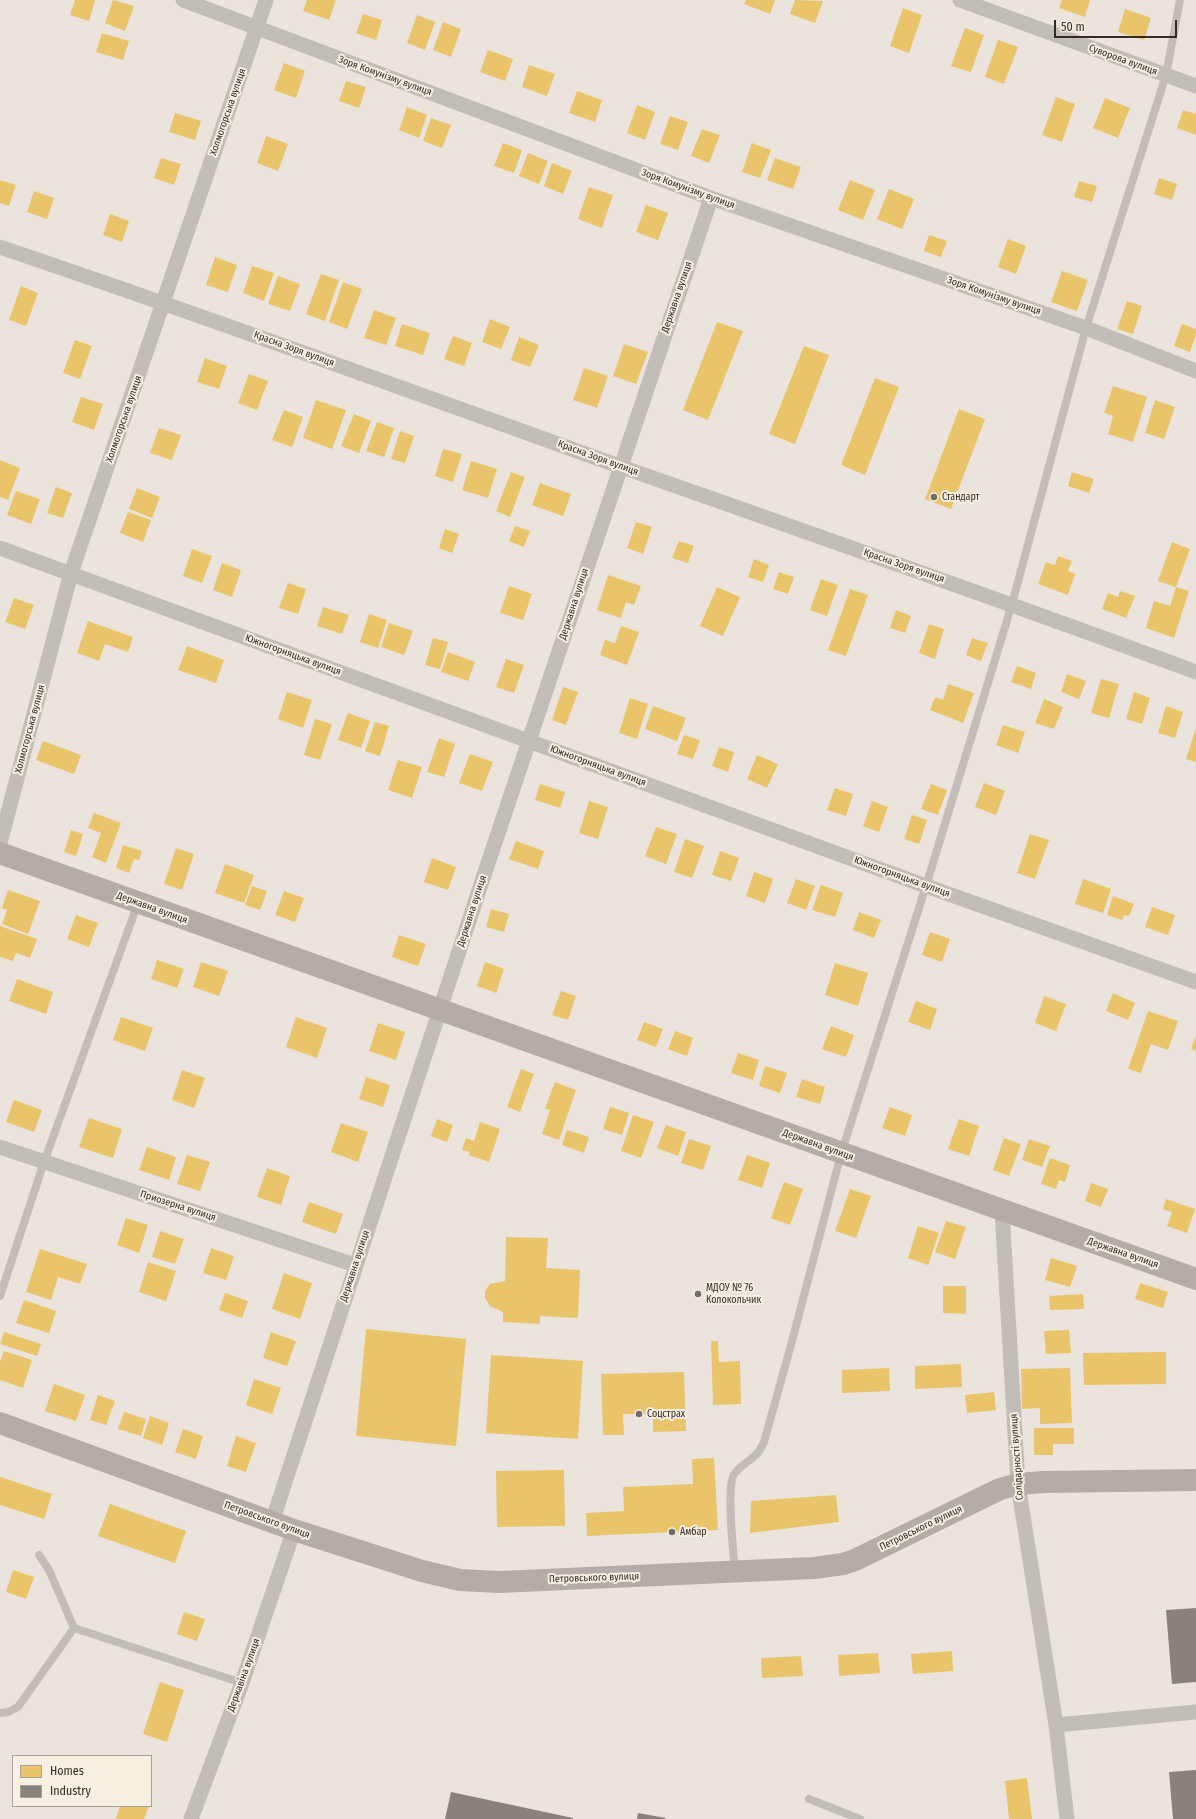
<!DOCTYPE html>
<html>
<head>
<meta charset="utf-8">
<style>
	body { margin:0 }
	#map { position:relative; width:1196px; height:1819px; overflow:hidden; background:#eae4dd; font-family:"Fira Sans Condensed",sans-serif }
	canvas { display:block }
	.legend { position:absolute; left:12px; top:1755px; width:140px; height:52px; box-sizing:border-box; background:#f8efe3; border:1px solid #a9a097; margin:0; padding:5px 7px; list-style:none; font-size:12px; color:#332a25 }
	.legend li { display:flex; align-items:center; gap:8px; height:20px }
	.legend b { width:20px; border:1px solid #a9a097 }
	.scale { position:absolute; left:1054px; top:20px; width:123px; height:18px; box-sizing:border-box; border:2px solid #332a25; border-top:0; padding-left:5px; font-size:12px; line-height:14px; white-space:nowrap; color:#332a25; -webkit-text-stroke:3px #f8efe3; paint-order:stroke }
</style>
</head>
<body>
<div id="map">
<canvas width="1196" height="1819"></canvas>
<ul class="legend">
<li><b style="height:11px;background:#e9c46a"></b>Homes</li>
<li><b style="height:11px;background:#8a817c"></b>Industry</li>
</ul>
<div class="scale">50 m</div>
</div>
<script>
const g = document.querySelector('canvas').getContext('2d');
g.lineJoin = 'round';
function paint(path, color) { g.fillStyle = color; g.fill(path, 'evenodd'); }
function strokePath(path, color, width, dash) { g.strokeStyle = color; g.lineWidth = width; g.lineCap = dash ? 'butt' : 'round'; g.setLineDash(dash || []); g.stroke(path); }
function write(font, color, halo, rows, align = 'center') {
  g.font = font + ' "Fira Sans Condensed",sans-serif'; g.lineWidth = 4; g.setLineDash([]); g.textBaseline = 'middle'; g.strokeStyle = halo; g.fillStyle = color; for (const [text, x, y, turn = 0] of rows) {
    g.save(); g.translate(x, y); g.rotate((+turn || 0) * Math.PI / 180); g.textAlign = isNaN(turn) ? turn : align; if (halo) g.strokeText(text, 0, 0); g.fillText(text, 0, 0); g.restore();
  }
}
paint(new Path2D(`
	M75 0H95L89 21 70 15Z
	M113 0 134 6 125 31 105 23Z
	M307 0H336L329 20 303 11Z
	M746 0H775L770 14 744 4Z
	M795 0 823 1 815 23 790 14Z
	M1062 0H1090L1085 17 1059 8Z
	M903 8 922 15 909 53 890 46Z
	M1125 9 1151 18 1144 40 1118 32Z
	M363 14 382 20 376 40 356 33Z
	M417 15 435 22 425 50 407 43Z
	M443 22 461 29 451 57 433 50Z
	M965 28 984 35 971 72 951 66Z
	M102 33 129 41 123 60 96 52Z
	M998 40 1018 47 1004 84 985 77Z
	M488 50 513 59 505 81 480 72Z
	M284 63 305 71 296 98 274 90Z
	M529 65 555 74 547 96 522 87Z
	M346 81 366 87 359 108 339 101Z
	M577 91 602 100 595 122 569 113Z
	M1056 97 1075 104 1062 142 1042 135Z
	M1105 98 1130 108 1118 138 1093 128Z
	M637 105 655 112 645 140 627 133Z
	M407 107 427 115 419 138 399 130Z
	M1183 110 1196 114V135L1177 128Z
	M175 113 201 121 195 140 169 132Z
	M670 116 688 122 678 150 660 144Z
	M431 118 451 125 442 148 423 141Z
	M702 129 720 135 709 163 691 156Z
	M266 136 288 144 278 171 257 163Z
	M503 143 522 150 514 173 494 166Z
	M752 143 771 150 760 178 742 172Z
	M528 153 548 161 539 184 519 176Z
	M161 158 181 164 174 185 154 178Z
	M775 158 801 167 793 189 767 180Z
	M552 163 572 171 563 194 544 186Z
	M1159 178 1177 184 1172 200 1154 194Z
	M0 180 16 185 9 206 0 203Z
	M850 180 875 190 863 220 838 210Z
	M1079 181 1097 186 1092 202 1074 197Z
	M589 187 613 195 602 228 578 219Z
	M889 189 914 199 902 229 877 219Z
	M34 191 54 198 47 219 27 212Z
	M646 205 668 213 658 240 636 232Z
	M110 214 129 221 122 242 103 235Z
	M929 235 947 241 941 257 924 251Z
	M1008 239 1026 246 1016 274 998 267Z
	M215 257 237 265 228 292 206 285Z
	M252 266 274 273 264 301 243 293Z
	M1062 271 1088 280 1077 311 1051 302Z
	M321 274 339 280 325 321 306 314Z
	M278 276 300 284 290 311 268 304Z
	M343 282 362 289 347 329 329 322Z
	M21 286 38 293 26 326 9 320Z
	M1127 301 1142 306 1133 334 1117 329Z
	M374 310 396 318 386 345 364 338Z
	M490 319 510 327 501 349 482 342Z
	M717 322 743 331 708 420 683 410Z
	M402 324 430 333 423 355 395 346Z
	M1182 324 1196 329V335L1190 352 1174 346Z
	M453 336 472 343 464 366 444 359Z
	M519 337 539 345 530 367 511 360Z
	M75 340 92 346 80 379 63 373Z
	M624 344 648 352 636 384 613 376Z
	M804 346 829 355 795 444 769 434Z
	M205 358 227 366 219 389 197 382Z
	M584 368 608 376 597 408 573 400Z
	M249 374 268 381 257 410 238 403Z
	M875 378 899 387 865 475 841 465Z
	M1113 386 1147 397 1133 442 1108 434 1113 416 1104 413Z
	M81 397 103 404 94 430 72 422Z
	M316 400 346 410 332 449 303 438Z
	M1155 400 1175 407 1164 439 1145 433Z
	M959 409 985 419 951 509 925 499Z
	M284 410 303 417 292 447 272 440Z
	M354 414 371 421 359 453 341 446Z
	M377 422 394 428 384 457 366 451Z
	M159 428 181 435 172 460 150 453Z
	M400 431 414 436 405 463 391 459Z
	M443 449 462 454 453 482 435 476Z
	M0 460 20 468 8 500 0 497Z
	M471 461 497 469 488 498 462 490Z
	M511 472 525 477 510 517 496 511Z
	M1072 472 1094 479 1089 493 1068 486Z
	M540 483 571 494 563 516 532 505Z
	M56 487 72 493 63 518 47 513Z
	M137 488 160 497 152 518 129 509Z
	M16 491 40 499 31 524 7 515Z
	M128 512 151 520 143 542 120 533Z
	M636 522 652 527 643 554 627 548Z
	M515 526 530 531 524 547 509 541Z
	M445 529 459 534 452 553 439 548Z
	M679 541 694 546 688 563 672 558Z
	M1172 542 1190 549 1176 587 1158 581Z
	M192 549 212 556 202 583 183 576Z
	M1058 556 1072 561 1068 571 1075 574 1068 595 1038 584 1046 562 1055 565Z
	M754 559 769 565 763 582 748 577Z
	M222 563 241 570 232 597 213 590Z
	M779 572 794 577 788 594 773 589Z
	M608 575 641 586 634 605 626 602 621 618 597 610Z
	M821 579 838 585 827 616 810 610Z
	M288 583 306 589 298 614 279 608Z
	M509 586 532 594 523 620 500 613Z
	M717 587 740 597 723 636 700 626Z
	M1176 587 1189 591 1174 638 1146 628 1154 601 1170 606Z
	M850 589 868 595 846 656 828 650Z
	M1120 591 1135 596 1126 618 1102 609 1108 593 1118 597Z
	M14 598 34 605 25 629 5 622Z
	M323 607 349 615 342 634 317 626Z
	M896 610 911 616 905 633 890 628Z
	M369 614 387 620 378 648 360 642Z
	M88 621 133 637 128 652 105 644 99 661 77 653Z
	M389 623 413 631 404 655 381 647Z
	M929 624 944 629 935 659 919 653Z
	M621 626 639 632 627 665 600 655 605 640 615 643Z
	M433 638 448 642 440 669 425 665Z
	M972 638 988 643 981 661 966 655Z
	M187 646 224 660 216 683 178 670Z
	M448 652 475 662 468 681 441 672Z
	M506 659 524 665 514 693 496 687Z
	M1017 666 1036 673 1031 689 1011 682Z
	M1067 674 1086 681 1079 699 1061 692Z
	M1101 679 1119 684 1109 718 1091 713Z
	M948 684 974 693 963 723 930 710 935 697 943 700Z
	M563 687 578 692 566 725 552 720Z
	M287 692 312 700 303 728 278 719Z
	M1134 692 1150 698 1142 724 1126 719Z
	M630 698 648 704 637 739 619 733Z
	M1044 699 1063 707 1054 729 1035 723Z
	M653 706 686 718 677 741 645 729Z
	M1166 706 1183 712 1175 738 1158 733Z
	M348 713 370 721 361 748 338 740Z
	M315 719 332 724 320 760 304 755Z
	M375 722 389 726 380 756 365 751Z
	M1003 725 1025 732 1018 753 996 745Z
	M1196 728V762L1186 759Z
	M684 735 700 740 693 759 677 754Z
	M439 738 455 744 444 777 427 772Z
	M43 741 81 755 74 774 36 760Z
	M719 747 734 752 728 772 712 766Z
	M470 754 493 762 482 791 459 783Z
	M757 755 778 764 767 788 747 779Z
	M398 760 422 767 412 798 388 790Z
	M984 783 1005 791 996 815 975 807Z
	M540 784 565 792 560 808 535 800Z
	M931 784 947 790 938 815 921 809Z
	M835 788 853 794 846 816 827 810Z
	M589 801 608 807 598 839 579 833Z
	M872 801 888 807 879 832 863 826Z
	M94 813 121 823 106 863 92 857 101 833 88 828Z
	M912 815 927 820 919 844 904 839Z
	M656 827 677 834 666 864 645 856Z
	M71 830 83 834 76 856 64 852Z
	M1030 834 1049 840 1035 879 1017 873Z
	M685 839 704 846 692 878 674 872Z
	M516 841 544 851 538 869 509 859Z
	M123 845 142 851 139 860 134 859 129 873 116 868Z
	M176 848 194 854 182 890 164 884Z
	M720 851 739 858 731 881 712 875Z
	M432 858 456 867 448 890 424 882Z
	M225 864 254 875 244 903 215 893Z
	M754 872 773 879 765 903 746 896Z
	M796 879 815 886 806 910 787 903Z
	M1083 879 1111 889 1103 913 1075 904Z
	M821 885 843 893 835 917 812 910Z
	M252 886 267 891 260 910 245 905Z
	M8 890 40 901 28 934 2 924 7 910 2 908Z
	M284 891 304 898 295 922 275 915Z
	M1113 896 1134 904 1129 916 1124 915 1122 920 1107 915Z
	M1152 907 1175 915 1168 935 1145 927Z
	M491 909 509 914 504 932 486 927Z
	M859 912 881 920 874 938 853 930Z
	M76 915 98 923 89 947 67 939Z
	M0 926 37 939 30 958 16 953 13 961 0 957Z
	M930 932 950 939 942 962 922 955Z
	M399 935 426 944 418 966 392 957Z
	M157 960 184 969 177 988 151 979Z
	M201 962 228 971 219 996 193 987Z
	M485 962 504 969 496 993 477 986Z
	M835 963 868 973 858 1006 825 995Z
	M17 979 53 992 46 1014 9 1001Z
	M561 991 576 996 568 1020 552 1015Z
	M1113 993 1135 1003 1128 1020 1106 1011Z
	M1044 996 1066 1004 1056 1031 1035 1023Z
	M916 1001 937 1009 930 1030 908 1022Z
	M1148 1011 1178 1021 1168 1050 1151 1044 1141 1073 1128 1069Z
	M121 1017 153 1028 145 1051 113 1040Z
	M296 1017 327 1028 317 1058 286 1047Z
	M644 1022 663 1029 656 1047 637 1040Z
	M378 1023 405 1032 396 1060 369 1051Z
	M831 1026 854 1035 846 1057 822 1049Z
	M675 1031 693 1038 687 1056 668 1049Z
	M1196 1036V1051L1191 1049Z
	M738 1053 759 1060 753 1080 731 1073Z
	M765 1066 787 1073 780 1093 759 1086Z
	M521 1069 534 1074 520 1112 507 1107Z
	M182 1070 205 1078 194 1108 172 1100Z
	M366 1077 390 1085 383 1107 359 1099Z
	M802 1079 825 1087 820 1104 796 1097Z
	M555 1082 576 1090 559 1140 542 1134 550 1110 545 1109Z
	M14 1100 42 1110 34 1132 6 1122Z
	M610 1107 629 1113 622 1135 603 1129Z
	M890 1107 912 1115 905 1136 882 1128Z
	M633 1115 654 1122 641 1158 621 1151Z
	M89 1118 122 1129 113 1158 79 1147Z
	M437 1119 453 1125 447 1142 431 1136Z
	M959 1119 979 1126 969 1156 948 1149Z
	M480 1122 500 1129 489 1162 469 1155 470 1152 462 1150 466 1138 474 1141Z
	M341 1123 368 1132 358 1162 331 1152Z
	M666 1125 686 1132 678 1156 657 1148Z
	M567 1130 589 1137 584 1153 562 1145Z
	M1004 1138 1021 1144 1009 1176 993 1170Z
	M689 1139 711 1146 703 1170 681 1163Z
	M1029 1139 1050 1146 1042 1167 1022 1160Z
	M147 1147 176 1157 169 1180 139 1170Z
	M187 1155 210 1162 200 1191 177 1184Z
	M747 1155 770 1163 762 1188 738 1180Z
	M1050 1158 1070 1165 1065 1182 1059 1180 1056 1189 1041 1184Z
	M267 1168 290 1176 281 1205 257 1197Z
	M784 1182 803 1189 790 1225 771 1218Z
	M1091 1183 1108 1189 1101 1207 1085 1201Z
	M850 1189 871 1196 856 1238 835 1231Z
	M1166 1199 1195 1209 1187 1233 1167 1226 1172 1212 1163 1209Z
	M309 1202 343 1214 336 1234 302 1222Z
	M126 1218 148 1225 139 1253 117 1245Z
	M946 1221 966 1227 955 1259 935 1252Z
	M918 1226 939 1233 928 1265 908 1258Z
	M160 1231 184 1239 175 1264 152 1257Z
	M506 1237 548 1238 546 1268 580 1270 578 1318 540 1316V1324L503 1322V1312L490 1306 485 1298V1291L490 1284 505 1281Z
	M211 1248 234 1256 226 1280 203 1273Z
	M40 1249 87 1264 80 1284 58 1277 51 1300 26 1292Z
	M1051 1258 1077 1266 1070 1287 1045 1280Z
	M148 1262 176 1271 166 1301 139 1292Z
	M284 1273 312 1283 300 1319 272 1309Z
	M1140 1283 1168 1292 1163 1308 1135 1299Z
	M943 1286H966V1314L943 1313Z
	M225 1293 248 1301 242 1318 219 1310Z
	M1083 1294 1084 1309 1050 1310 1049 1296Z
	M24 1300 56 1311 49 1333 16 1323Z
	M366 1329 466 1339 456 1446 356 1436Z
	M1069 1330 1071 1353 1046 1354 1044 1331Z
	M4 1332 41 1344 37 1356 0 1344Z
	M271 1332 296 1341 287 1366 263 1358Z
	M711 1341H718L719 1362 740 1361 741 1404 713 1405Z
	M4 1351 32 1360 23 1388 0 1380V1362Z
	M1166 1352V1384L1084 1385 1083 1353Z
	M491 1355 583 1361 578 1439 486 1433Z
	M961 1364 962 1387 915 1389V1366Z
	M889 1368 890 1391 842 1393V1370Z
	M1070 1368 1072 1423 1040 1424V1408L1022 1409 1021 1369Z
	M684 1372 686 1431 653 1432V1414H623L624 1435H603L601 1374Z
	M254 1379 281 1388 272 1414 246 1405Z
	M54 1384 85 1395 76 1421 45 1411Z
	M994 1392 996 1410 967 1413 965 1395Z
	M98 1395 115 1401 106 1425 90 1420Z
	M124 1412 146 1419 141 1436 118 1429Z
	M150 1416 169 1423 162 1445 143 1438Z
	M1034 1428H1074V1444H1053V1455H1034Z
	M183 1429 203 1436 196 1459 175 1452Z
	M236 1436 256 1443 246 1472 227 1466Z
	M714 1458 718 1530 587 1536 586 1513 624 1511 623 1487 693 1484 692 1459Z
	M564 1470 565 1526 497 1527 496 1471Z
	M0 1477 52 1494 44 1519 0 1505Z
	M836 1495 839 1522 750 1533 751 1501Z
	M110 1504 186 1531 175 1563 98 1536Z
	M13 1570 34 1577 26 1599 6 1592Z
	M184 1612 205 1619 197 1641 177 1634Z
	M952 1651 953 1671 913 1674 911 1654Z
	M878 1653 880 1673 839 1676 838 1655Z
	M801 1656 803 1676 762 1678 761 1658Z
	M160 1682 184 1690 167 1742 143 1734Z
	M1027 1778 1032 1819H1009L1005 1781Z
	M120 1806H149L144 1819H116Z`), '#e9c46a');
paint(new Path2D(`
	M1196 1608V1682L1172 1684 1166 1610Z
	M1196 1770V1819H1173L1169 1772Z
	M451 1792 573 1818V1819H445Z
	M638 1813 666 1818 665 1819H637Z`), '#8a817c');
strokePath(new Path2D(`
	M0 1296 44 1162 138 903
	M39 1555 49 1570 74 1628
	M735 1572C734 1554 725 1485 735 1473 746 1459 755 1462 764 1442L791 1345 841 1154 926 886 1012 604 1086 328 1166 75 1180 0
	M0 1713 8 1712 18 1707 74 1628 242 1683
	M809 1799 860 1819`), '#c3bdb7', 8);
strokePath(new Path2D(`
	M183 0 711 198 1086 328 1196 371
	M960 0 1196 86
	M0 247C208 317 413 392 619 466 812 534 1004 601 1196 672
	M0 548 926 886 1196 982
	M0 843 71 573 266 0
	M0 1147 355 1265
	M1002 1211 1018 1484 1056 1725 1067 1819
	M272 1522C416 1080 561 638 711 198
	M1056 1725 1196 1712
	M191 1819 242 1683 294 1530`), '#c3bdb7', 15);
strokePath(new Path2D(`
	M0 853 1196 1279
	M0 1423 294 1530 422 1571 460 1580 499 1582 814 1568 843 1564 855 1560 1000 1489 1018 1484 1044 1482 1196 1480`), '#b4ada7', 22);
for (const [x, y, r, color] of [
	[934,497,4,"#736b65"],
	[698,1294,4,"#736b65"],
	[639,1414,4,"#736b65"],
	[672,1532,4,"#736b65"]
]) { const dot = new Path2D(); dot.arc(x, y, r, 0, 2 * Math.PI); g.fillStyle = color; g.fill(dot); strokePath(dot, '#f8efe3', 1.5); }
write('10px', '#332a25', '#f8efe3', [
	["Суворова вулиця",1123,60,20],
	["Зоря Комунізму вулиця",385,76,20],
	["Холмогорська вулиця",228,112,-71],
	["Зоря Комунізму вулиця",688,189,20],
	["Зоря Комунізму вулиця",994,296,19],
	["Державна вулиця",677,297,-71],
	["Красна Зоря вулиця",294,349,20],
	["Холмогорська вулиця",124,419,-71],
	["Красна Зоря вулиця",598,458,20],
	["Красна Зоря вулиця",904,566,19],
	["Державна вулиця",574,604,-72],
	["Южногорняцька вулиця",293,655,20],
	["Холмогорська вулиця",30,729,-75],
	["Южногорняцька вулиця",598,766,20],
	["Южногорняцька вулиця",902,877,20],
	["Державна вулиця",152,908,20],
	["Державна вулиця",472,911,-72],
	["Державна вулиця",818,1145,20],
	["Приозерна вулиця",178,1206,18],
	["Державна вулиця",1123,1253,19],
	["Державна вулиця",355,1266,-72],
	["Солідарності вулиця",1017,1457,-94],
	["Петровського вулиця",267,1520,20],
	["Петровського вулиця",921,1528,-26],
	["Петровського вулиця",594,1578,-2],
	["Державіна вулиця",244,1675,-70]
]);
write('10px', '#332a25', '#f8efe3', [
	["Стандарт",942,497],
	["МДОУ № 76",706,1288],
	["Колокольчик",706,1300],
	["Соцстрах",647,1414],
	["Амбар",680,1532]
], 'left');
</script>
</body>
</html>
